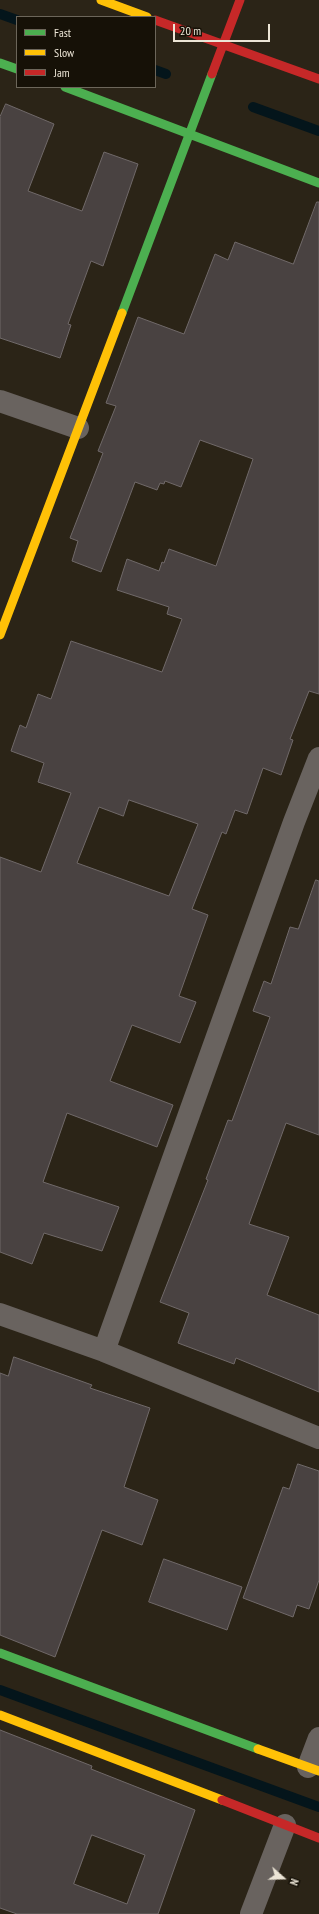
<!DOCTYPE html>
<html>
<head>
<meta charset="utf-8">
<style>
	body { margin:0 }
	#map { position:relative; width:319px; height:1914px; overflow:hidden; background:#2b2417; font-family:"PT Sans Narrow",sans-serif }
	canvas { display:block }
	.legend { position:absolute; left:16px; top:16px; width:140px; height:72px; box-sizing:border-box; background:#161107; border:1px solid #6c665a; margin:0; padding:5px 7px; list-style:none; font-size:12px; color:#ece5d6 }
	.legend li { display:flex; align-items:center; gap:8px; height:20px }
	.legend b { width:20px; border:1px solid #6c665a }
	.north { position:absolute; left:263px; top:1858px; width:40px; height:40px; -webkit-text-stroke:3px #161107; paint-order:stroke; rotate:110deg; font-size:11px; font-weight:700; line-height:16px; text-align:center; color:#ece5d6 }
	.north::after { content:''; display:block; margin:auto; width:14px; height:18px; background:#ece5d6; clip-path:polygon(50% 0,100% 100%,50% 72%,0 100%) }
	.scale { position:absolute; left:173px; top:24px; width:97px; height:18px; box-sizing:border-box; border:2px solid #ece5d6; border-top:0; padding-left:5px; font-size:12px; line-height:14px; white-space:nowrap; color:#ece5d6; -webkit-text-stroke:3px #161107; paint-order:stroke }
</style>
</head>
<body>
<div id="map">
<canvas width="319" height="1914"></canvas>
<ul class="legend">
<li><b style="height:5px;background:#4caf50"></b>Fast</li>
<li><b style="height:5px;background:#ffc107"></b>Slow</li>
<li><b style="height:5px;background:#c62828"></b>Jam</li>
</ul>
<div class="north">N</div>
<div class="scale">20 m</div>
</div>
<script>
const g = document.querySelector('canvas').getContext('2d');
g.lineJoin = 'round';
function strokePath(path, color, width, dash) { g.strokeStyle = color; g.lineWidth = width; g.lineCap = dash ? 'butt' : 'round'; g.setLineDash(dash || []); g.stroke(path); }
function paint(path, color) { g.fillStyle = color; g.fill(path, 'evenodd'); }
strokePath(new Path2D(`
	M0 14 17 20
	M155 70 166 74
	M253 107 319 131
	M0 1690 319 1807`), '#04151b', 10);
const building = new Path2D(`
	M6 104 54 124 28 191 82 211 104 152 138 164 103 266 91 261 68 324 71 325 60 358 0 338V117Z
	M317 202H319V694L309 691 290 739 293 740 281 775 263 768 247 814 235 810 226 834 222 832 192 909 208 915 179 996 196 1002 180 1043 132 1025 110 1081 173 1105 157 1147 67 1113 43 1182 119 1207 102 1251 44 1233 32 1264 0 1252V857L41 872 71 793 38 782 44 763 11 751 20 725 26 728 38 694 51 699 71 641 162 672 182 619 167 614 169 607 117 590 127 559 159 571 162 562 164 563 169 549 216 566 253 459 200 440 181 487 165 481 164 484 160 483 157 490 135 482 101 572 72 561 78 541 70 538 103 453 98 451 116 406 106 403 138 317 184 334 215 254 228 260 235 242 293 264ZM129 800 198 824 169 896 77 863 99 807 123 816Z
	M316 880 319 881V1135L286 1123 249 1224 289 1237 267 1295 319 1315V1392L236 1358 234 1364 178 1343 189 1313 160 1302 208 1180 206 1179 228 1120 232 1121 270 1017 253 1011 264 981 271 984 290 927 298 929Z
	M14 1357 92 1385 90 1388 150 1408 124 1487 158 1500 142 1545 102 1530 55 1657 0 1635V1373L8 1376Z
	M298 1464 319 1471V1580L309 1609 297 1605 293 1617 243 1598 283 1487 289 1489Z
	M164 1559 242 1587 227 1630 149 1602Z
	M0 1730 92 1766 91 1769 195 1810 158 1914H17L0 1908ZM92 1835 145 1855 127 1904 74 1884Z`);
paint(building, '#494241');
strokePath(building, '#706969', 1);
strokePath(new Path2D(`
	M0 401 78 428
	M0 1314 104 1351 319 1438
	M104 1351 294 822 319 758
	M308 1767 319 1738
	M251 1914 285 1825`), '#69635f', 22);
strokePath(new Path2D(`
	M0 63 17 69
	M65 87 319 183
	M122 313 212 74
	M0 1653 258 1749`), '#4caf50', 9);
strokePath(new Path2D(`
	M101 0 147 17
	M0 635 122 313
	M0 1715 222 1800
	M258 1749 319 1771`), '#ffc107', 9);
strokePath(new Path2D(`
	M155 20 319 79
	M212 74 240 0
	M222 1800 319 1838`), '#c62828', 9);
</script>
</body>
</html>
